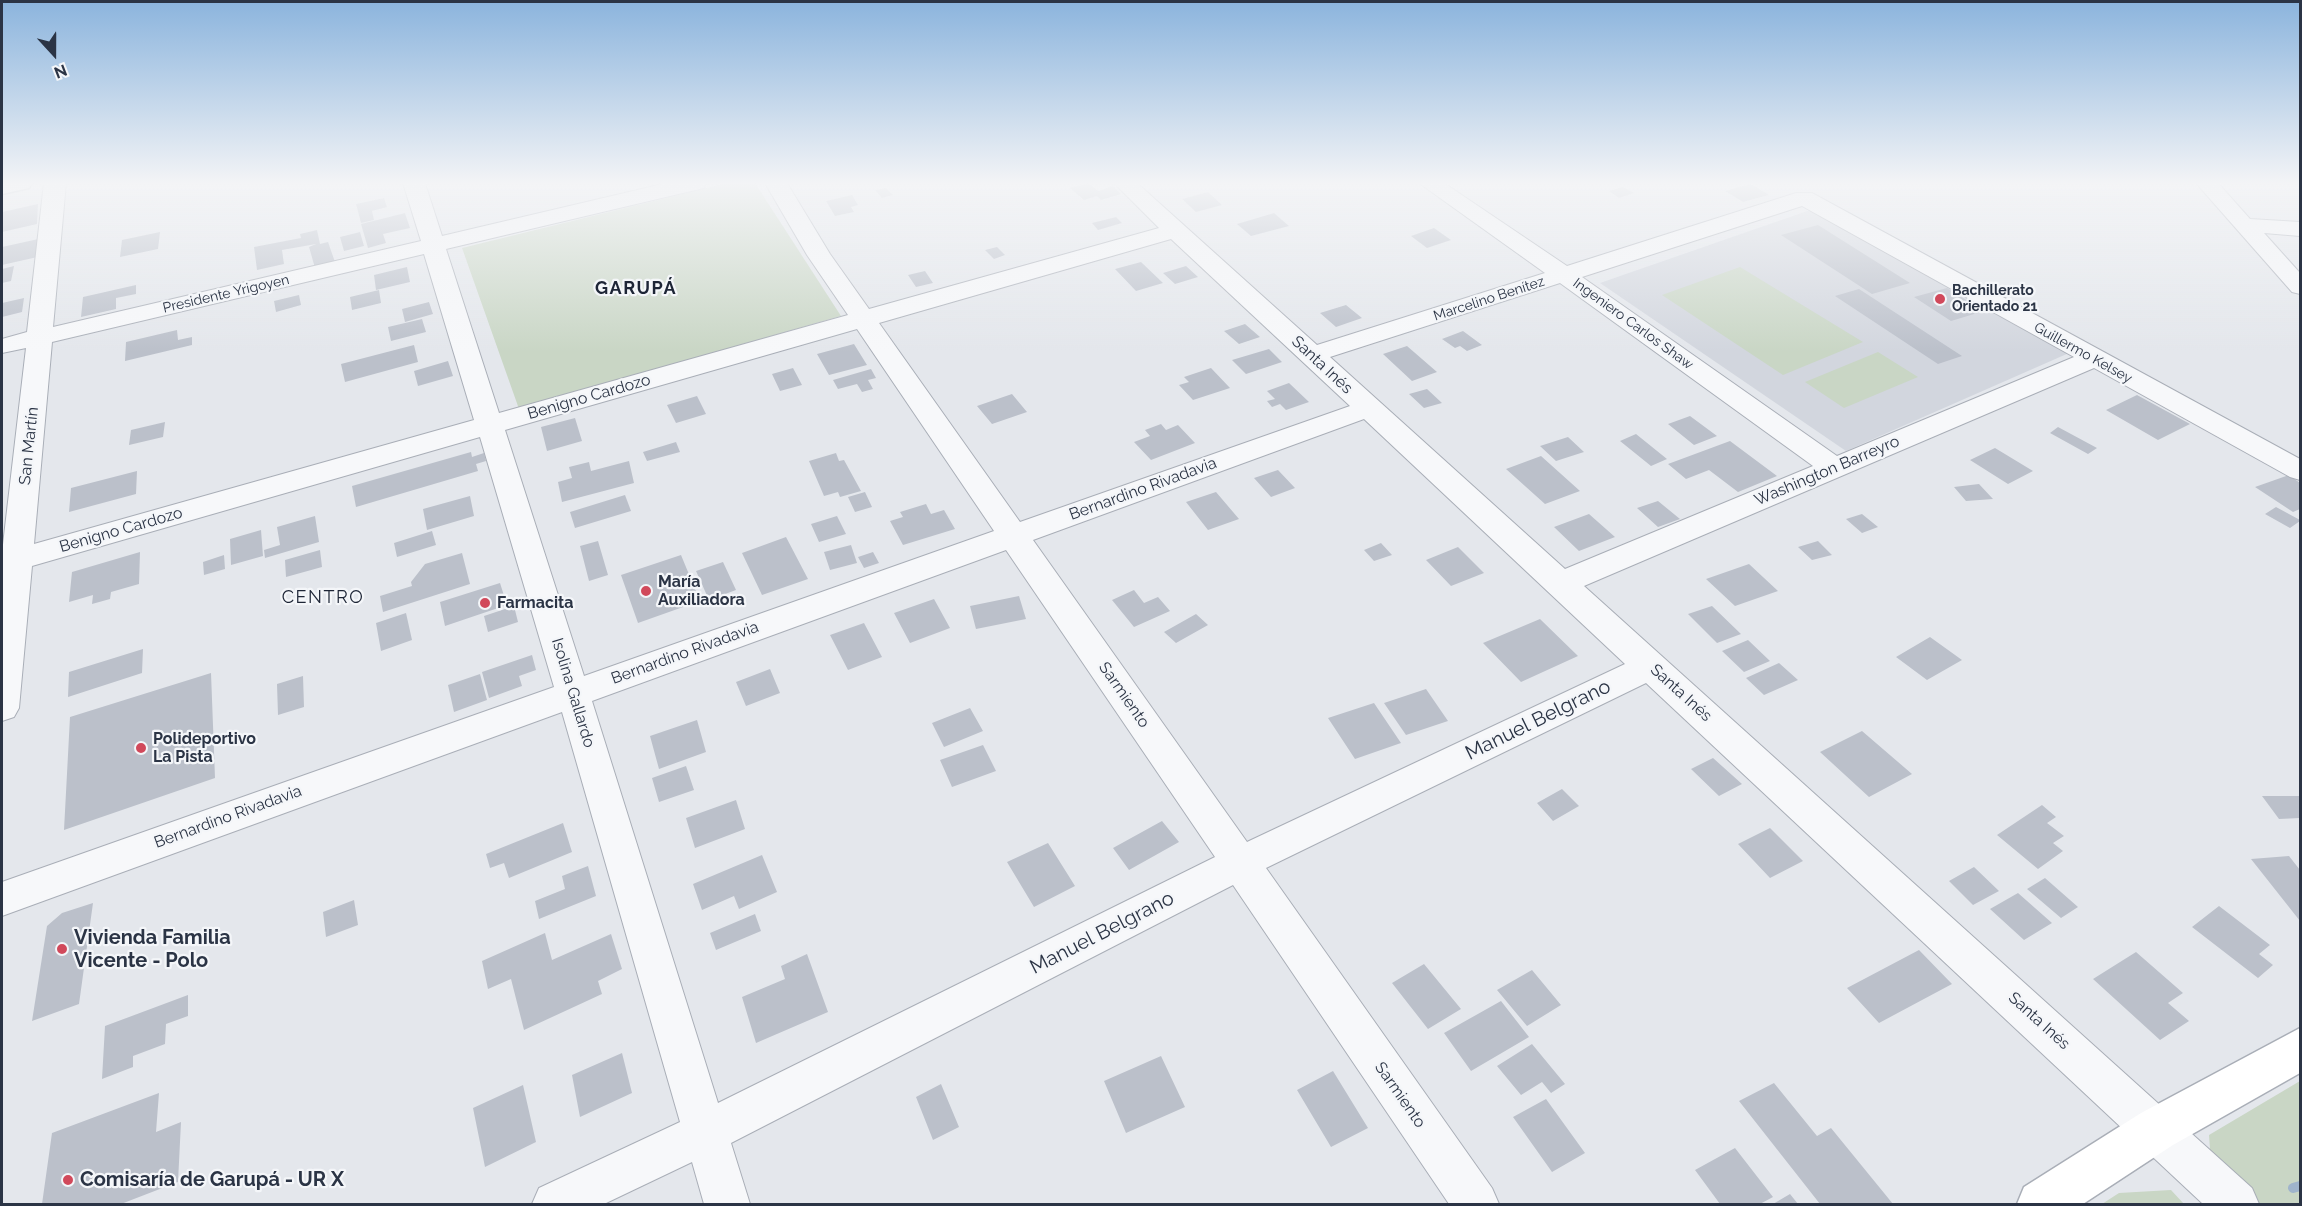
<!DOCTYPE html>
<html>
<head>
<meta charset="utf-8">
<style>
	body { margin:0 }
	#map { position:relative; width:2302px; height:1206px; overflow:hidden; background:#e4e7ec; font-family:Raleway,sans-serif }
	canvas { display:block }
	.frame { position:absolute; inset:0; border:3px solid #2b3445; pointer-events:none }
	.north { position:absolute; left:24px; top:24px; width:60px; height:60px; -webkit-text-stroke:4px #f4f6f9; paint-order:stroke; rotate:159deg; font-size:16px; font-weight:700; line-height:24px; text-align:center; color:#2b3445 }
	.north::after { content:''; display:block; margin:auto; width:21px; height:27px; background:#2b3445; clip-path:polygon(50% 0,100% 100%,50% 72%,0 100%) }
</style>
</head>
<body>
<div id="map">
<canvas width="2302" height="1206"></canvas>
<div class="frame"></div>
<div class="north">N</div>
</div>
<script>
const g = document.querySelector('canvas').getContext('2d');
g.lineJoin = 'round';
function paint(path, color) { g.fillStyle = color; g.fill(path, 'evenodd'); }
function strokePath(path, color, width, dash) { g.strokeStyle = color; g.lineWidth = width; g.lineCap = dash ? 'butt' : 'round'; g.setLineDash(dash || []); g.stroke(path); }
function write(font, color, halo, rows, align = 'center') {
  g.font = font + ' Raleway,sans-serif'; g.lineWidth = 4.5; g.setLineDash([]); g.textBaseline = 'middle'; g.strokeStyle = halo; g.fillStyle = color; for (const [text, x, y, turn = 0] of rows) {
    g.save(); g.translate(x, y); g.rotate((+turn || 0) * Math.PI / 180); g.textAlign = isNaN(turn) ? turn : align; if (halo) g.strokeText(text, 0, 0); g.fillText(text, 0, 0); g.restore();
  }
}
paint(new Path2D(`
	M1810 210 2069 353 1846 451 1600 283Z`), '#d2d6de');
paint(new Path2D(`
	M727 183H755L841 316 519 409 462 248Z
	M1740 267 1863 342 1783 375 1662 295Z
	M1878 352 1918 377 1844 408 1805 382Z
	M2300 1081V1204H2252L2211 1163 2209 1135Z
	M2171 1190 2184 1204H2102L2119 1193Z`), '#c9d6c5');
strokePath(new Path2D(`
	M2293 1188 2300 1186`), '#9fb4cc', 10);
paint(new Path2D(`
	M1089 183 1098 191 1113 186 1121 194 1101 200 1097 196 1084 200 1070 188Z
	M1751 184 1769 195 1743 202 1725 191Z
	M1623 187 1634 193 1619 198 1609 191Z
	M886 188 893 195 882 198 875 190Z
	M1208 192 1222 205 1196 212 1182 199Z
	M852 195 858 205 851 207 854 212 835 216 826 201Z
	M384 198 387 207 372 211 374 220 361 223 356 204Z
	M38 204 37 224 2 232V212Z
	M405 213 410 228 383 234 386 243 368 248 361 224Z
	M1274 213 1289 226 1251 236 1237 224Z
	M1116 217 1122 223 1098 230 1092 223Z
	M1818 225 1910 283 1872 294 1781 235Z
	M1434 228 1451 240 1427 248 1411 236Z
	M317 230 320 244 328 242 335 262 315 268 309 247 316 244 282 250 284 264 257 270 254 247 301 238 300 234Z
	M160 232 158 249 120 257 122 240Z
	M360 232 364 246 344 251 340 237Z
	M43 238 42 256 2 265V247Z
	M997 247 1005 255 994 259 985 250Z
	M1141 262 1163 283 1136 291 1115 269Z
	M14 266 11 281 2 283V269Z
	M1186 266 1198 277 1175 284 1163 273Z
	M407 267 410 282 376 290 374 275Z
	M925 271 933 283 916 287 908 275Z
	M136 285V294L116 298V309L81 317 83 297Z
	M1947 288 1984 311 1951 321 1914 297Z
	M1859 289 1962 356 1938 364 1835 296Z
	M379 290 381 303 352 310 350 297Z
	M299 295 301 305 276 312 274 301Z
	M24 298 22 312 2 317V303Z
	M429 302 433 314 405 322 402 309Z
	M1346 305 1362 318 1336 327 1320 313Z
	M422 319 426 332 391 341 388 327Z
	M1245 324 1260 337 1239 344 1224 331Z
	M177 330 178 340 192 337V345L125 361 126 342Z
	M1463 331 1482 345 1467 351 1460 346 1455 348 1442 339Z
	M854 344 867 365 829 375 817 354Z
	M414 345 418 362 345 382 341 364Z
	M1407 346 1437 372 1412 381 1383 354Z
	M1269 349 1282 362 1246 374 1232 360Z
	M448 361 453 376 418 386 414 371Z
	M793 368 802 385 780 391 772 374Z
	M1211 368 1230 388 1193 400 1179 385 1189 382 1184 377Z
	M871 369 876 378 868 380 873 389 862 392 857 384 838 389 833 380Z
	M1289 383 1309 402 1286 410 1280 404 1272 407 1267 401 1275 399 1267 391Z
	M1427 389 1442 403 1424 408 1409 394Z
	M1012 394 1027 412 992 424 977 406Z
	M2137 395 2190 424 2158 440 2106 410Z
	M697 396 706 414 676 423 667 405Z
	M1690 416 1717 436 1694 445 1668 424Z
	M575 418 582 441 547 451 541 427Z
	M165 422 163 437 129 445 131 430Z
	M1161 424 1166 430 1178 425 1195 443 1151 460 1134 442 1150 436 1145 430Z
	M2058 427 2097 448 2088 454 2050 433Z
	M1636 434 1667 459 1651 466 1620 441Z
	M1568 437 1584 452 1556 461 1540 446Z
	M1730 441 1777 476 1738 492 1709 470 1686 479 1668 464Z
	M676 442 680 452 647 461 643 452Z
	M1995 448 2033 471 2008 484 1970 460Z
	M471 452 472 457 484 453 486 461 476 464 478 471 356 507 352 486Z
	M836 453 839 461 844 460 861 491 840 497 838 492 824 496 809 461Z
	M1541 456 1580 491 1545 504 1506 469Z
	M629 461 634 483 562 502 558 482 572 478 569 467 589 462 591 471Z
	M1278 470 1295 488 1271 497 1254 478Z
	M137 471 136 494 69 512 71 488Z
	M2289 475 2300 483V509L2293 512 2255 487Z
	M1979 484 1993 499 1966 501 1954 487Z
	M865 492 872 507 855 512 848 497Z
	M1216 492 1239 519 1208 530 1186 502Z
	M625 495 631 511 575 528 570 512Z
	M470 496 474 516 427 530 423 509Z
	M1658 501 1680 519 1658 527 1637 508Z
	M926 504 931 514 944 510 955 529 903 545 890 521 903 517 900 512Z
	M2276 507 2300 520V521L2290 528 2265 514Z
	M1589 514 1615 537 1579 551 1554 527Z
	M1862 514 1878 527 1862 533 1846 519Z
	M315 516 319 542 265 558 264 550 280 545 277 527Z
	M837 516 846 534 819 542 811 524Z
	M261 530 263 556 231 565 230 539Z
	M432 531 436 545 397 557 394 543Z
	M786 537 808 579 762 595 742 553Z
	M598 541 608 575 589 581 580 546Z
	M1818 541 1832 555 1812 560 1798 547Z
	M1381 543 1392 555 1374 561 1364 550Z
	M851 545 857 563 830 570 824 552Z
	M1458 547 1484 573 1451 586 1426 560Z
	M320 550 322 567 286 577 285 560Z
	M140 552 139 584 111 592 110 599 92 604 93 595 69 602 72 572Z
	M873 552 879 563 864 568 858 557Z
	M462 553 470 584 383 612 380 596 412 586 411 582 425 564Z
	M224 555 225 569 204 575 203 562Z
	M681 555 700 601 638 623 621 575Z
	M723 562 736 590 709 600 696 571Z
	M1749 564 1778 591 1735 606 1706 579Z
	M500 583 507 605 445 626 440 602Z
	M1134 590 1144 603 1158 597 1170 611 1134 627 1112 600Z
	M1019 596 1026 619 976 629 970 606Z
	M934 599 950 628 910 643 894 613Z
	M514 606 518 622 488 632 484 616Z
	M1712 606 1741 634 1717 643 1688 614Z
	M406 613 412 640 381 651 376 623Z
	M1196 614 1208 625 1176 643 1164 632Z
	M1540 619 1578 656 1521 682 1483 643Z
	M864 623 882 657 848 670 830 635Z
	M1930 637 1962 660 1927 680 1896 657Z
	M1748 640 1770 661 1744 672 1722 651Z
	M143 649 142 673 68 697 69 672Z
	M532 655 536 670 519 676 522 686 489 698 482 672Z
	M1779 663 1798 680 1764 695 1746 678Z
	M770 669 780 693 746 706 736 682Z
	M211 673 215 778 64 830 70 717Z
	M480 674 487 700 454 712 448 685Z
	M303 676 304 707 278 715 277 684Z
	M1426 689 1448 721 1406 735 1384 703Z
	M1374 703 1401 743 1355 759 1328 718Z
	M970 708 983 731 944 747 932 723Z
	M697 720 706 752 659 769 650 736Z
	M1862 731 1912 774 1869 797 1820 752Z
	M983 745 996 771 952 787 940 760Z
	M1713 758 1742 784 1719 796 1691 769Z
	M686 766 694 790 659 802 652 778Z
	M1562 789 1579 806 1553 821 1537 803Z
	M2262 796H2300V818L2279 819Z
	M736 800 745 829 695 848 686 818Z
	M2042 805 2056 817 2047 823 2064 836 2053 843 2063 851 2038 869 1997 835Z
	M1162 821 1179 842 1129 870 1113 848Z
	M563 823 572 852 509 878 504 863 490 868 486 854Z
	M1770 828 1803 861 1770 878 1738 844Z
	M1048 843 1075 886 1034 907 1007 862Z
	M762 855 777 892 739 909 734 896 702 910 693 884Z
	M2289 856 2300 870V921L2251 859Z
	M588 866 596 896 539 919 535 901 565 889 562 876Z
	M1974 867 1999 891 1973 905 1949 881Z
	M2045 878 2078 907 2061 918 2027 889Z
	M2018 893 2052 923 2024 940 1990 909Z
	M354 900 358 925 326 937 323 912Z
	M93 903 79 1004 32 1021 47 926 62 913Z
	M2219 906 2270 945 2259 954 2273 965 2258 978 2192 927Z
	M755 914 761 931 716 950 710 933Z
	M545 933 552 960 611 934 622 969 598 981 602 994 524 1030 511 979 488 989 482 961Z
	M1919 950 1952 984 1879 1023 1847 988Z
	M2136 952 2183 993 2168 1003 2189 1021 2160 1040 2093 979Z
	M807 954 828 1012 756 1043 742 997 785 979 781 966Z
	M1424 964 1461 1009 1428 1029 1392 983Z
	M1532 970 1561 1005 1527 1026 1497 990Z
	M188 995V1016L166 1024 165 1044 133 1056V1067L102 1079 105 1026Z
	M1501 1001 1529 1037 1471 1071 1444 1033Z
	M1532 1044 1565 1084 1551 1093 1542 1082 1521 1095 1497 1066Z
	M622 1053 632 1093 580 1117 572 1075Z
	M1161 1056 1185 1107 1126 1133 1104 1081Z
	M1333 1071 1368 1128 1331 1147 1297 1090Z
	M1774 1083 1817 1136 1831 1128 1893 1204H1820L1739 1101Z
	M941 1084 959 1127 933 1140 916 1097Z
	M523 1085 536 1142 485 1167 473 1108Z
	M159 1093 156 1132 181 1122 178 1182 121 1204H42L52 1133Z
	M1546 1099 1585 1153 1552 1172 1513 1117Z
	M1735 1148 1773 1197 1760 1204H1720L1695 1170Z
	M1790 1194 1798 1204H1773Z`), '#bbc0ca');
const minor = new Path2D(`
	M44 183H66L53 327 421 241 403 183H425L442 236 667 183H706L704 188 446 249 499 413 848 315 807 255 765 183H787L830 254 869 309 1159 228 1114 183H1137L1317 345 1545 273 1419 183H1444L1567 266 1796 193H1812L2300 459V480L2290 477 2094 368 1584 586 2252 1188 2259 1204H2203L1646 683 1266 868 1492 1188 1499 1204H1449L1233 885 731 1143 750 1204H704L692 1162 604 1204H532L539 1188 680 1122 562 712 2 916V882L554 687 480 437 32 566 19 708 14 717 2 721V553L26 348 2 353V339L27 332ZM1802 206 2074 357 1837 456 1582 277ZM1171 239 1350 406 1020 522 879 323ZM424 254 474 420 34 544 52 342ZM1560 283 1813 466 1565 569 1330 357ZM857 329 994 531 584 676 505 430ZM1364 419 1625 664 1247 842 1033 540ZM1006 550 1215 857 718 1103 592 701Z
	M2196 183H2218L2250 219 2300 222V236L2264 233 2300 273V294L2292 292Z`);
const secondary = new Path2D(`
	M2 183H32L29 188 2 194Z
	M2300 1028V1073L2173 1145 2083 1204H2017L2024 1187 2141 1113Z`);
strokePath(minor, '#a9aeb7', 2);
strokePath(secondary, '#a9aeb7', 3);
paint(minor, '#f7f8fa');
paint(secondary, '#fff');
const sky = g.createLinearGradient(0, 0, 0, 352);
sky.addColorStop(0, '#8bb4dd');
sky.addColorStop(0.52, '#f3f4f6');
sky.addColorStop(1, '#f3f4f600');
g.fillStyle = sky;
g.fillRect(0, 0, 2302, 352);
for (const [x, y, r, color] of [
	[1940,299,6,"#d1495b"],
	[646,591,6,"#d1495b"],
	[485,603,6,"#d1495b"],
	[141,748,6,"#d1495b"],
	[62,949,6,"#d1495b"],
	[68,1180,6,"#d1495b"]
]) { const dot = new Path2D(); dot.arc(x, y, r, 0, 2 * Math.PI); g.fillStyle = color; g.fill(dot); strokePath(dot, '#f4f6f9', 2); }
write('bold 14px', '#2b3445', '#f4f6f9', [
	["Bachillerato",1952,291],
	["Orientado 21",1952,307]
], 'left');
write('14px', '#2b3445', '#f4f6f9', [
	["Presidente Yrigoyen",226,294,-13],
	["Marcelino Benítez",1489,299,-18],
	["Ingeniero Carlos Shaw",1633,324,36],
	["Guillermo Kelsey",2083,353,29]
]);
write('16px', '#2b3445', '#f4f6f9', [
	["Santa Inés",1322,365,43],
	["Benigno Cardozo",589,397,-16],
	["San Martín",29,446,-84],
	["Washington Barreyro",1827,471,-23],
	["Bernardino Rivadavia",1143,489,-20],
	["Benigno Cardozo",121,530,-16],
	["Bernardino Rivadavia",685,653,-20],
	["Isolina Gallardo",573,693,73],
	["Santa Inés",1681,693,42],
	["Sarmiento",1124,695,55],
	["Bernardino Rivadavia",228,817,-20],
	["Santa Inés",2039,1021,42],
	["Sarmiento",1400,1095,55]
]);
write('bold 16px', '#2b3445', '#f4f6f9', [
	["María",658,582],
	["Auxiliadora",658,600],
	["Farmacita",497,603],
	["Polideportivo",153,739],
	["La Pista",153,757]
], 'left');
g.letterSpacing = '1.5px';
write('bold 18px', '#1d2536', '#f4f6f9', [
	["GARUPÁ",636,289]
]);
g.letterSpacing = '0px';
g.letterSpacing = '1.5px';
write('18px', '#1d2536', '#f4f6f9', [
	["CENTRO",323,598]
]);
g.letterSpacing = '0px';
write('20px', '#2b3445', '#f4f6f9', [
	["Manuel Belgrano",1538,720,-26],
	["Manuel Belgrano",1102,933,-27]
]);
write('bold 20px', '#2b3445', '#f4f6f9', [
	["Vivienda Familia",74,938],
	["Vicente - Polo",74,961],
	["Comisaría de Garupá - UR X",80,1180]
], 'left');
</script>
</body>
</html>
